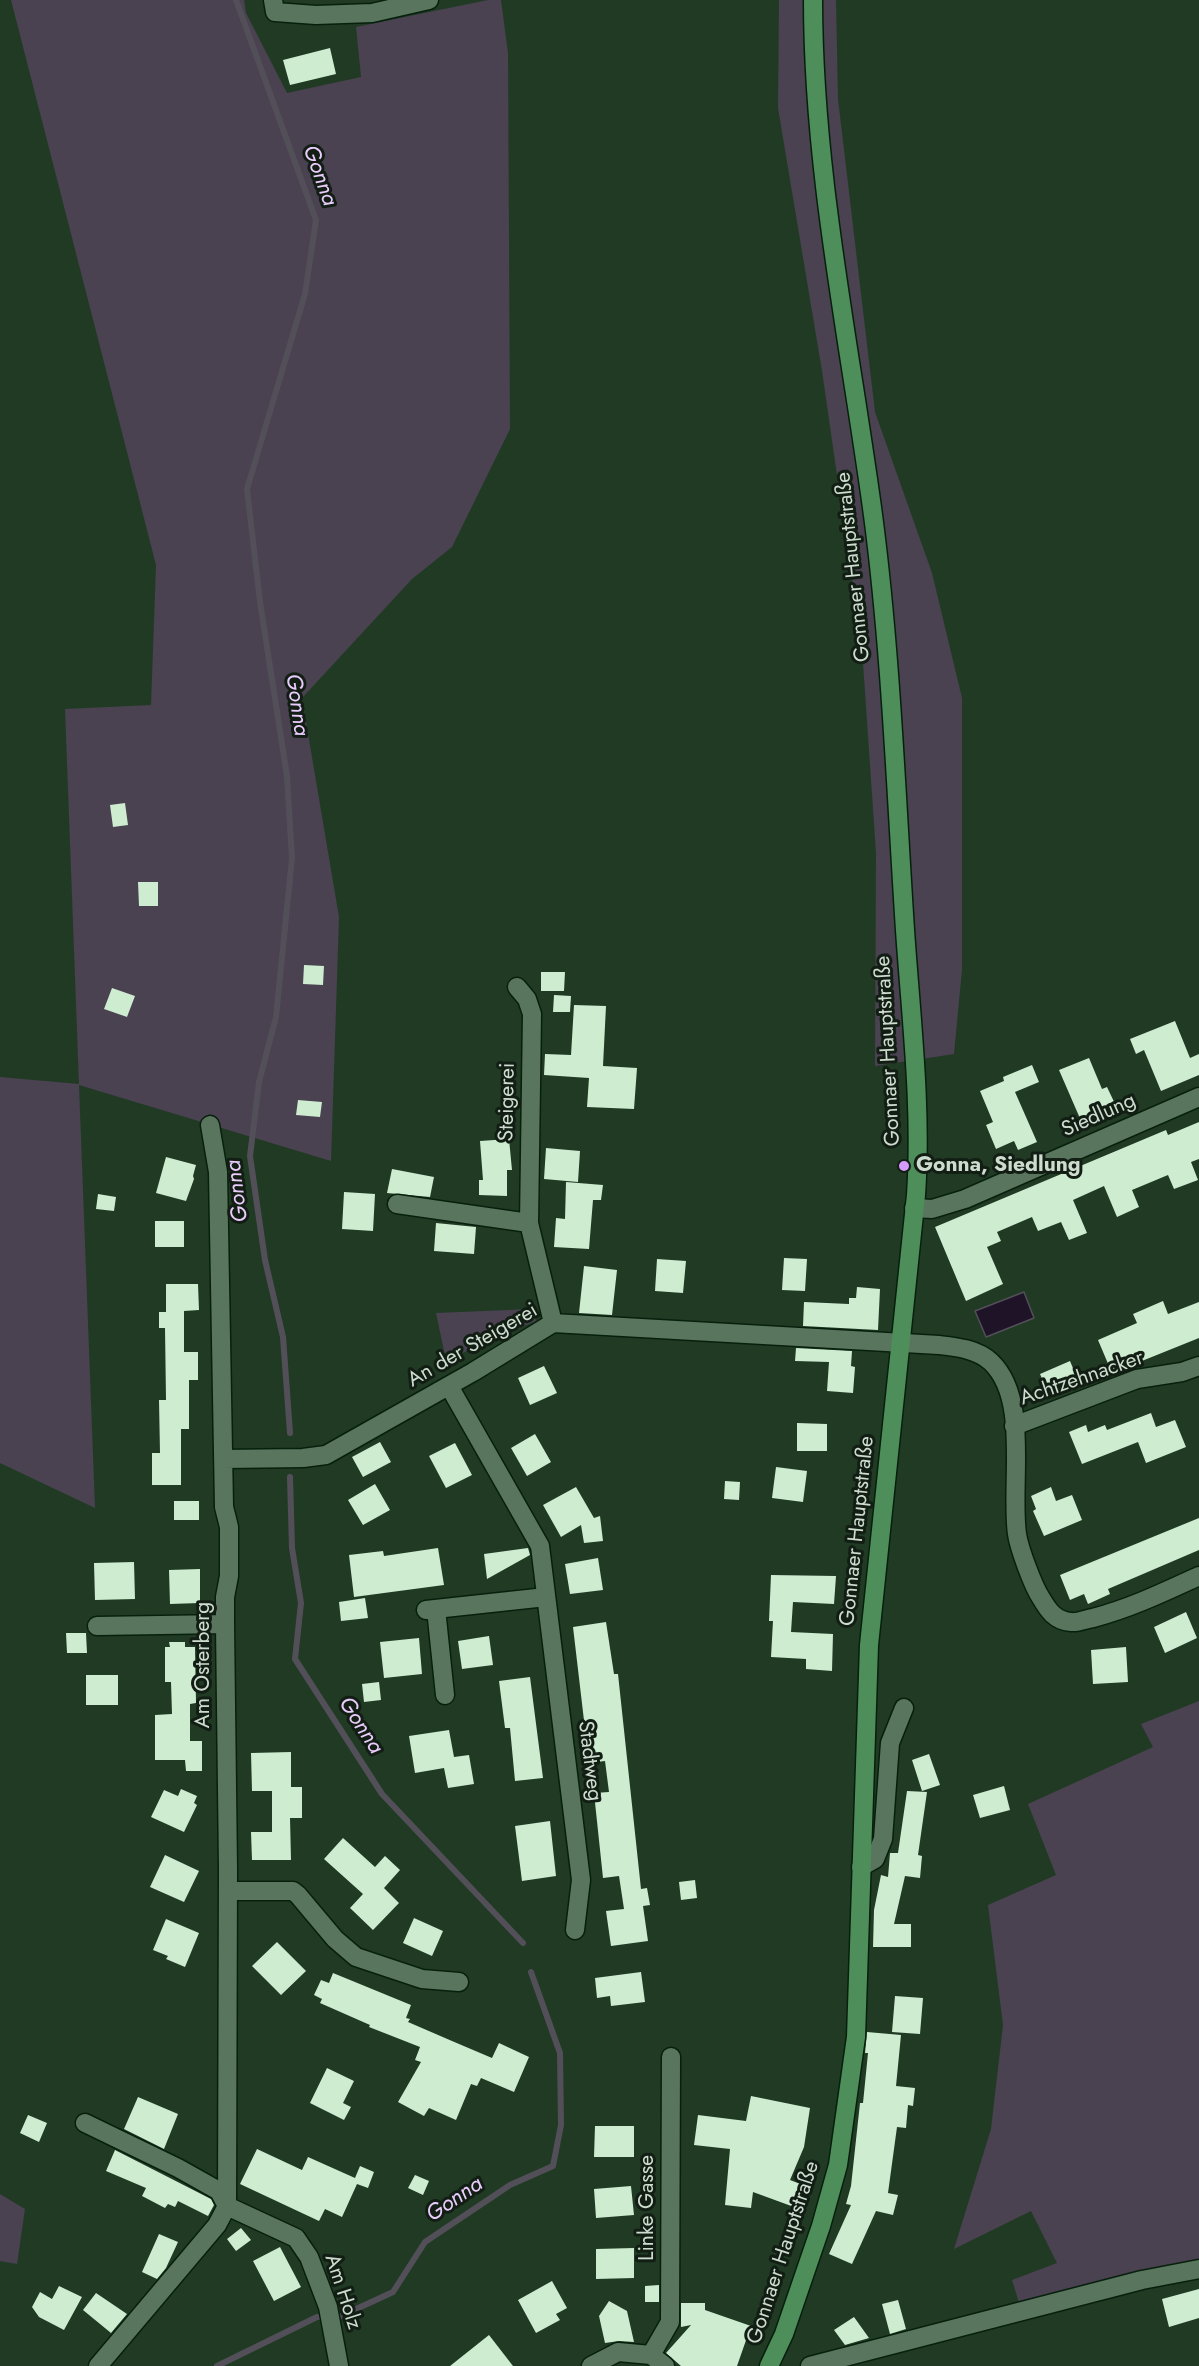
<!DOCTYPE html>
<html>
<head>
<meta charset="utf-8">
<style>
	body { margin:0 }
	canvas { display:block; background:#203a24 }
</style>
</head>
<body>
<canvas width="1199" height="2366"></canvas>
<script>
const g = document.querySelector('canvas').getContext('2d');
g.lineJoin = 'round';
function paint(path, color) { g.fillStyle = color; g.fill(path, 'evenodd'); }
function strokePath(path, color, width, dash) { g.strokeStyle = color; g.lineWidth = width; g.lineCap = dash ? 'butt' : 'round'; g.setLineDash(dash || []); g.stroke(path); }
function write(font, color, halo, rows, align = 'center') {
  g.font = font + ' Jost,sans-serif'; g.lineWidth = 6; g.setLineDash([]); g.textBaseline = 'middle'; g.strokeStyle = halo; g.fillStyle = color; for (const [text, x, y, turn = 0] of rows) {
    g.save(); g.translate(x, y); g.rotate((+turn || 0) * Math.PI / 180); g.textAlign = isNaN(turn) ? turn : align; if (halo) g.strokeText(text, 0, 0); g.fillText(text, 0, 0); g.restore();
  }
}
paint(new Path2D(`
	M11 0H244L246 13 287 93 361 77 356 27 488 0H501L508 53 510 429 452 547 412 579 302 698 339 917 331 1161 79 1085 95 1508 0 1463V1077L79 1084 65 709 151 705 156 565Z
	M779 0H836L838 99 875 412 932 573 962 698V970L954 1054 875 1066 876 853 862 648 822 371 778 108Z
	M533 1309 536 1321 446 1360 436 1313Z
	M1199 1701V2261L1020 2306 1012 2280 1057 2263 1031 2211 954 2249 991 2129 1003 2025 988 1905 1056 1875 1028 1804 1153 1747 1141 1724Z
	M0 2194 25 2209 17 2264 0 2261Z`), '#4a4151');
const water = new Path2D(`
	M1024 1292 1034 1318 986 1337 975 1311Z`);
paint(water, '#1f1327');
strokePath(water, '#534f59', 1.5);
strokePath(new Path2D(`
	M236 0 316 220 305 294 247 489 260 602 287 776 292 858 276 1017 259 1082 250 1156 265 1260 283 1337 290 1433
	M290 1477 292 1548 301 1603 295 1659 382 1794 523 1943
	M217 2366 317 2317 341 2316 393 2292 425 2242 510 2185 553 2166 561 2125 560 2053 531 1972`), '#534f59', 6);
paint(new Path2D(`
	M330 48 336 74 290 85 283 60Z
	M125 803 128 825 113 827 110 805Z
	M138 882H158V906H139Z
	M304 965 324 966 323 985 303 984Z
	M541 972H565L564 991H541Z
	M112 988 135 996 127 1017 104 1009Z
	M554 995 571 996 570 1012H553Z
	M574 1005 606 1006 603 1066 637 1068 634 1109 587 1107 589 1078 544 1075 545 1054 571 1055Z
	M1175 1021 1190 1058 1199 1054V1075L1161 1091 1144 1050 1136 1054 1130 1039Z
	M1089 1058 1102 1089 1107 1087 1117 1108 1082 1123 1059 1070Z
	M1032 1065 1039 1082 1015 1092 1037 1142 1018 1150 1014 1141 996 1149 986 1125 993 1122 980 1091 1004 1081 1003 1077Z
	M298 1100 322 1102 320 1117 296 1115Z
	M1199 1122V1159L1191 1162 1198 1180 1174 1189 1168 1175 1132 1190 1139 1207 1117 1217 1104 1186 1073 1200 1087 1233 1069 1240 1061 1222 1038 1231 1032 1217 997 1232 1001 1241 987 1247 1003 1284 966 1301 935 1227 1166 1130 1168 1135Z
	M509 1139 512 1170H507V1196L479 1195V1180H483L480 1141Z
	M546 1148 580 1151 578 1182 544 1179Z
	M166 1157 196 1165 193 1176 194 1179 186 1201 156 1193Z
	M392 1169 434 1177 430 1197 387 1193Z
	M566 1182 603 1185 601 1200H593L589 1249 554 1247 556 1218 565 1219Z
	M344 1192 375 1194 373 1231 342 1229Z
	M98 1194 116 1197 114 1211 96 1209Z
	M155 1221H184V1247H155Z
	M436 1223 476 1227 474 1254 434 1251Z
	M784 1258 807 1259 805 1291 782 1290Z
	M657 1259 686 1261 683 1293 655 1291Z
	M584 1266 617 1270 612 1315 579 1313Z
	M166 1284H198L199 1310 184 1311V1352H198V1380H189V1429H181V1485H152V1453H160L159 1400H166L165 1328H159V1312H166Z
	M857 1287 880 1289 878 1330 803 1326 804 1302 849 1304V1298H856Z
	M1163 1301 1168 1314 1199 1302V1338L1112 1373 1098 1340 1137 1323 1133 1314Z
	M796 1348 852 1351 851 1366 855 1367 853 1393 827 1391 829 1362 795 1361Z
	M1070 1361 1080 1385 1050 1397 1040 1374Z
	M544 1366 557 1393 530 1405 518 1378Z
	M1151 1413 1156 1427 1175 1420 1186 1447 1146 1463 1138 1442 1082 1464 1069 1432 1086 1425 1088 1432 1105 1425 1107 1430Z
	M797 1423 827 1424V1451H797Z
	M535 1434 551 1462 527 1476 511 1448Z
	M380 1442 391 1462 363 1477 352 1457Z
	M455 1443 472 1475 446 1488 429 1456Z
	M776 1467 807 1471 803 1502 772 1498Z
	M725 1481 740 1482 739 1500 724 1499Z
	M375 1484 390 1510 363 1525 348 1500Z
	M576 1487 594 1518 600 1516 603 1541 584 1543 581 1525 561 1537 543 1505Z
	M1051 1487 1056 1501 1072 1495 1082 1520 1044 1536 1033 1511 1036 1509 1031 1496Z
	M174 1501H199V1520H174Z
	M1199 1518V1550L1108 1589 1110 1594 1088 1604 1084 1594 1070 1600 1060 1575Z
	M438 1548 444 1585 354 1597 349 1555 383 1551 384 1556Z
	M528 1548 530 1555 487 1579 484 1554Z
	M598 1558 603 1590 570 1594 565 1564Z
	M134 1562 135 1599 95 1600 94 1563Z
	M200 1569V1603L170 1604 169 1570Z
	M771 1575 836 1576 834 1604 793 1602 791 1632 833 1634 832 1671 806 1669V1659L771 1657 773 1621H769Z
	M365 1598 368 1618 341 1621 339 1602Z
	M1186 1612 1197 1638 1165 1653 1154 1627Z
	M606 1622 614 1674H618L641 1889 647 1888 650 1905 643 1906 648 1941 611 1946 606 1911 624 1909 619 1876 603 1878 594 1793 609 1792 605 1761 589 1763 573 1627Z
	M66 1633H86L87 1653H67Z
	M489 1636 493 1665 462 1669 458 1641Z
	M419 1638 422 1674 384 1678 380 1642Z
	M169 1642H185V1647H195L196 1703 190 1704V1741H202V1771H186L185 1760H155V1715L172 1714 171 1682H165V1647H170Z
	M1126 1647 1128 1682 1093 1684 1091 1650Z
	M86 1675H118V1705H86Z
	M530 1677 543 1778 515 1781 510 1728H505L499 1681Z
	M379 1682 381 1700 364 1702 362 1684Z
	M449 1730 454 1757 469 1755 474 1784 448 1788 444 1768 415 1773 409 1736Z
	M291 1752V1787H302V1818H290L291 1860H252L251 1832H272V1791H252L251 1753Z
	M929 1754 940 1785 922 1791 912 1760Z
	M1004 1786 1010 1810 980 1818 973 1795Z
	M181 1789 197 1796 194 1803 197 1805 184 1832 151 1817 164 1790 178 1796Z
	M907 1791 927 1792 918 1855 922 1856 920 1878 905 1876 894 1924H911V1947H873L874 1910 881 1875 888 1877 890 1853H898Z
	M550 1821 556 1876 522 1881 515 1826Z
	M343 1838 375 1867 385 1856 400 1870 384 1888 399 1903 373 1930 350 1908 363 1894 324 1859Z
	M165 1855 199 1871 184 1902 150 1887Z
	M695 1880 697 1898 681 1900 679 1882Z
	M414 1918 443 1931 432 1956 403 1943Z
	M166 1919 199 1933 185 1967 166 1959 168 1956 153 1950Z
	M277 1942 306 1971 281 1995 252 1966Z
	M641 1972 645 2002 611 2006 610 1996 597 1998 595 1978Z
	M333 1973 411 2005 406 2018 410 2019 408 2022 452 2041 492 2058 499 2043 529 2057 514 2092 481 2078 477 2086 471 2084 456 2120 429 2108 424 2116 398 2102 421 2062 415 2060 420 2047 369 2027 370 2025 320 2003 322 1999 314 1995 321 1980 329 1983Z
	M895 1996 923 1998 920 2034 892 2032Z
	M867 2032 901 2035 896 2086 915 2088 913 2106 908 2105 906 2128 897 2127 888 2193 898 2195 893 2215 876 2211 852 2264 829 2254 851 2205 846 2204 851 2186 860 2103H863L868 2053H865Z
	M327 2068 354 2081 343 2103 351 2107 344 2120 310 2103Z
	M751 2096 810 2108 804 2147 790 2180 803 2185 794 2207 753 2192 751 2208 725 2205 730 2149 694 2145 698 2115 746 2121Z
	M138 2097 178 2114 164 2149 124 2129Z
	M28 2115 47 2123 39 2142 20 2133Z
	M595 2126H634V2157H594Z
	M257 2149 302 2170 308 2157 355 2178 360 2166 374 2172 368 2188 357 2184 342 2217 325 2209 319 2221 240 2184Z
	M115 2150 211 2199 214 2205 208 2216 178 2201 175 2207 168 2204 165 2208 142 2196 146 2188 106 2171Z
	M415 2175 429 2181 423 2195 408 2188Z
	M631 2186 634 2215 596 2218 594 2189Z
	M241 2228 251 2240 236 2251 227 2239Z
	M159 2234 178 2242 166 2268 157 2279 142 2272Z
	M280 2247 301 2287 274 2301 253 2261Z
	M634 2248V2278L596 2279V2249Z
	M552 2281 567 2308 556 2314 560 2320 536 2333 518 2300Z
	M659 2285V2302H645V2286Z
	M59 2286 82 2297 64 2330 39 2317 32 2307 40 2292 52 2299Z
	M1199 2289V2318L1169 2327 1162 2299Z
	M96 2293 127 2314 111 2333 83 2310Z
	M898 2300 906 2329 890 2334 882 2304Z
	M609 2301 627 2311 634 2342 619 2341 605 2343 599 2316Z
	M681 2303H705V2310L751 2326 737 2366H681L666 2353 691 2325 681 2327Z
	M854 2317 869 2338 845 2345 834 2330Z
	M489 2335 513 2366H450Z`), '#cdecd0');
const minor = new Path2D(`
	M273 0 275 12 316 15 372 13 429 0
	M517 987 527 999 532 1014 529 1223 553 1323
	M397 1204 529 1223
	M914 1208 932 1209 965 1199 1199 1097
	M449 1386 540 1546 581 1880 575 1930
	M1014 1426 1137 1379 1182 1372 1199 1366
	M224 1459 303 1458 326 1455 473 1372 553 1323 939 1345C957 1347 977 1349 991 1362 1030 1399 1010 1484 1017 1534 1019 1548 1033 1586 1041 1598 1048 1610 1055 1621 1071 1622 1078 1623 1086 1619 1093 1618 1131 1608 1164 1592 1199 1576
	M436 1609 445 1695
	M426 1610 546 1597
	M97 1626 225 1624
	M861 1867 875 1859 883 1839 890 1743 904 1708
	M228 1891H293L298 1895 335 1939 356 1957 422 1979 459 1982
	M85 2123 178 2168 219 2191 227 2206 296 2238 309 2257 328 2307 339 2366
	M651 2355 670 2322 671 2057
	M98 2366 217 2225 227 2206 228 1869 225 1624V1597L229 1576V1527L224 1507 218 1172 210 1125
	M591 2366 618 2352 651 2355 665 2366
	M810 2366 1142 2280 1199 2269`);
const major = new Path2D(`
	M769 2366 784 2334 821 2226 838 2165 856 2037 869 1645 916 1195C922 1107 911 1018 905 930 896 792 891 652 873 515 850 344 813 173 813 0`);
strokePath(minor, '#07200d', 21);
strokePath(major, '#07200d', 21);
strokePath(minor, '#5a755d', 18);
strokePath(major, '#4e8e5a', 18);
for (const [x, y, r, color] of [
	[904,1166,6,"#d59bfa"]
]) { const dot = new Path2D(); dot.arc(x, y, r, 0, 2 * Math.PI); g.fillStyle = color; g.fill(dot); strokePath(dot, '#121e14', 2); }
write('21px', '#cddcce', '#121e14', [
	["Gonnaer Hauptstraße",854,567,-96],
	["Gonnaer Hauptstraße",889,1051,-93],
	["Steigerei",508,1102,-89],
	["Siedlung",1099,1116,-24],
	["An der Steigerei",473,1346,-30],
	["Achtzehnacker",1082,1379,-19],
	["Gonnaer Hauptstraße",858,1531,-84],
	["Am Osterberg",204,1665,-90],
	["Stadtweg",589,1761,83],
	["Linke Gasse",648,2208,-90],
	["Gonnaer Hauptstraße",784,2253,-72],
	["Am Holz",342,2292,72]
]);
write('bold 21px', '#cddcce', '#121e14', [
	["Gonna, Siedlung",916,1166]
], 'left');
write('italic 22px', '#eacdfd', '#121e14', [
	["Gonna",319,176,70],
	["Gonna",296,705,82],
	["Gonna",238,1191,-97],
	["Gonna",360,1726,57],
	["Gonna",455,2200,-34]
]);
</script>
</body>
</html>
